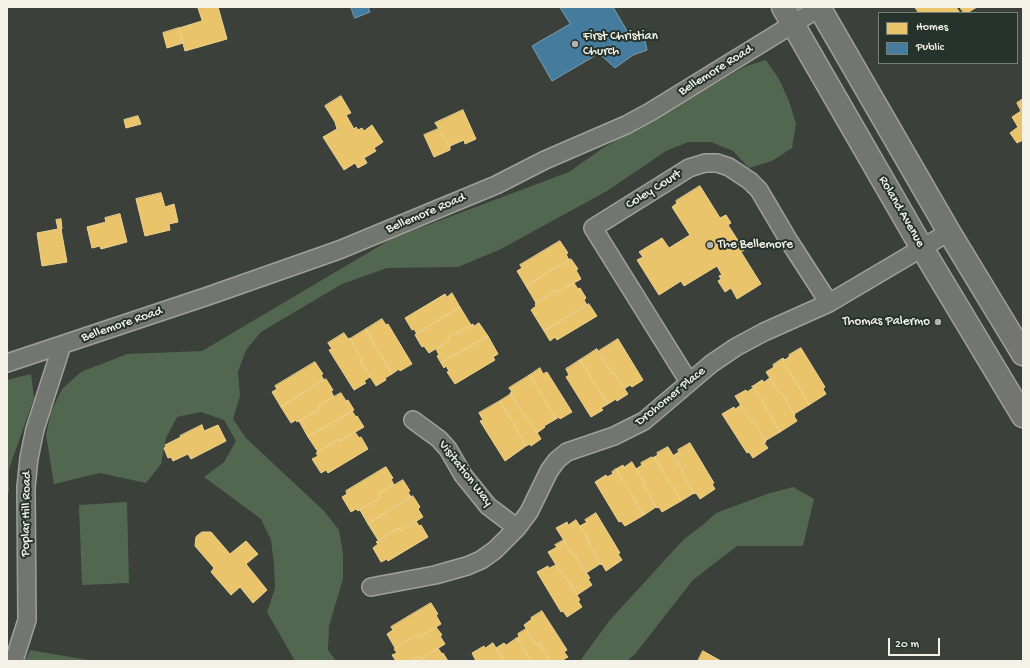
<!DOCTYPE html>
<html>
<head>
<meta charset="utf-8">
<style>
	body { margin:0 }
	#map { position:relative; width:1030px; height:668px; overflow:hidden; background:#3b403a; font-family:"Gochi Hand",sans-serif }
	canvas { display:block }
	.frame { position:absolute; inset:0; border:8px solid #f4f1e8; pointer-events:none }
	.legend { position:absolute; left:878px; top:12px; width:140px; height:52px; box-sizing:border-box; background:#26332d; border:1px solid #787f78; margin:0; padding:5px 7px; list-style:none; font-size:12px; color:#f4f1e8 }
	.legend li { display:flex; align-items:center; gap:8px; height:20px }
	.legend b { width:20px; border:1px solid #787f78 }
	.scale { position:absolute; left:888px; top:638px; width:52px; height:18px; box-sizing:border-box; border:2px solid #f4f1e8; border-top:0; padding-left:5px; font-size:12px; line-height:14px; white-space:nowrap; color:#f4f1e8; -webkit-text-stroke:3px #26332d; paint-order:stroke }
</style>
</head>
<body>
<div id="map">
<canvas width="1030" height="668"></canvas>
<div class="frame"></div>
<ul class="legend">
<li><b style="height:11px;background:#e9c46a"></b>Homes</li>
<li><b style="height:11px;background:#457b9d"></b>Public</li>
</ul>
<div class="scale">20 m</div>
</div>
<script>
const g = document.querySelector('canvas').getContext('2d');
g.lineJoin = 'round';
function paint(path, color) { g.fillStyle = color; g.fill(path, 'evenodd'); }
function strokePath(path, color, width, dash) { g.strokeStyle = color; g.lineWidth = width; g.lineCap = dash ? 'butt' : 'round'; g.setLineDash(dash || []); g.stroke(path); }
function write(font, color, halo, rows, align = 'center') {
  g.font = font + ' "Gochi Hand",sans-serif'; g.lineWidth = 4; g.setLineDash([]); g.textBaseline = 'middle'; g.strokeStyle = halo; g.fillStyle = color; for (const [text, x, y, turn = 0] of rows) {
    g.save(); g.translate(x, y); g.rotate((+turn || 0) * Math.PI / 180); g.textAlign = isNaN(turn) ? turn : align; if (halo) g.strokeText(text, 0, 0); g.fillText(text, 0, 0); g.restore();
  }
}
paint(new Path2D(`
	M766 60 779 79 789 101 796 124 792 148 772 161 749 168 733 151 711 142H688L666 151 607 191 501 249 458 267 387 268 342 284 261 332 246 350 238 372 240 396 233 419 246 438 324 511 339 530 343 554V579L329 626 328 650 336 661H295L267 612 275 588 274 564 271 540 261 519 204 477 224 462 236 441 224 420 201 412 177 417 166 438 161 464 146 483 100 473 54 484 46 435 51 412 62 389 81 372 127 354 202 351 393 238 569 172 603 148 746 66Z
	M31 374 34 398 9 469V493H7V380Z
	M793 487 814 499 803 546H737L693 580 635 654 627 661H580L609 621 684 539 704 524 716 513 767 494Z
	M127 502 129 583 82 585 79 505Z
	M30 650 94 661H25Z`), '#52674f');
const homes = new Path2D(`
	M198 7H218L227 39 185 51 179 28 202 21Z
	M915 7H956L960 13H919Z
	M960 7H977L967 13H964Z
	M179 28 183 43 167 48 163 33Z
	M341 96 351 113 346 115 354 129 356 127 358 130 362 128 364 131 372 125 383 142 374 148 376 151 364 158 367 163 358 168 355 163 344 170 323 137 337 129 335 122 325 106Z
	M1023 99V140L1017 143 1010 133 1018 127 1012 117 1021 111 1017 103Z
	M463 110 476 139 465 144 464 140 450 146 435 123Z
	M138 116 141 124 126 128 124 120Z
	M438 129 450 146V150L434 157 424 135Z
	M700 186 720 218 726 215 731 223 728 225 739 242 742 240 747 248 741 252 761 284 737 299 731 288 725 292 718 281 721 279 719 276 722 275 717 266 684 286 681 281 659 295 637 260 643 257 639 252 662 238 669 248 690 235 672 207 677 203 676 201Z
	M161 193 165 207 174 204 178 222 169 224 170 230 145 236 136 199Z
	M120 214 127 242 101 249 100 246 92 248 87 227 106 222 105 218Z
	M61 219 62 229H61L67 262 42 266 37 233 58 229 56 220Z
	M560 241 568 253 566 254 569 260 526 286 517 271 522 268 520 265Z
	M571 259 578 269 576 270 581 279 558 292 557 290 536 303 526 286Z
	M574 283 578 289 580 288 586 298 584 300 587 305 544 331 531 310 536 306 535 304 557 290 558 292Z
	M452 293 460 307 417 334 414 329 412 330 405 318 445 294 447 297Z
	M589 304 597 316 557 340 555 337 550 341 544 331Z
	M460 307 471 325 449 337 450 340 429 353 424 346 422 347 415 335Z
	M382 319 386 325 388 324 412 364 400 371 399 369 392 374 366 329Z
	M479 323 488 336 441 363 437 356 439 355 436 349 450 340 449 337 473 324 474 326Z
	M366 329 392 374 385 378 386 380 376 386 360 361 362 360 350 339Z
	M344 333 348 339 350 338 362 360 360 361 370 377 364 381 366 383 354 390 329 350 332 349 328 343Z
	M488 336 498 354 493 357 495 360 455 384 447 372 449 371 446 366 444 368 441 363Z
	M618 339 643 380 632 387 630 385 624 389 614 373 612 374 599 351Z
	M801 348 825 387 823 389 826 394 809 405 782 359 783 358 785 360 790 356 789 355Z
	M597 349 612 374 614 373 628 394 617 401 616 399 608 404 580 360Z
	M782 359 809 405 794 414 782 393 780 394 766 372 774 367 773 365Z
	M580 360 608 404 601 408 603 410 591 417 566 377 569 375 566 369Z
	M315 362 323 374 321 375 324 380 281 407 272 392 277 389 275 386Z
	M540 368 543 374 547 372 572 412 560 419 559 417 556 419 530 375Z
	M530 375 556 419 544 426 545 427 537 433 528 418 526 419 510 393 512 392 509 388Z
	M770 378 780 394 782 393 795 415 794 416 797 421 780 432 753 386 762 380 764 382Z
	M326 379 333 390 331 391 334 397 318 406 320 409 297 422 296 420 291 423 281 407Z
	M752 386H753L780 432 765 441 753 420 751 422 735 396 746 390 747 392 753 388Z
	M341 393 346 401 348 400 354 410 308 437 299 421 320 409 318 406Z
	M511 394 526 419 528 418 541 439 531 446 530 444 526 446 500 401Z
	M500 401 526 446 505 461 480 421 483 420 479 413Z
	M741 405 751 422 753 420 766 442 764 443 768 448 753 458 749 452 747 453 722 414 734 407 735 409Z
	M352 411 356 417 357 416 364 427 340 441 339 439 318 452 308 437Z
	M202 425 204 431 218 425 226 441 191 459 188 454 173 461 171 457 168 458 164 448 166 447 165 445 181 437 180 436Z
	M355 432 359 438 361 437 368 449 328 473 326 470 321 473 312 459 318 456 316 453 339 439 340 441Z
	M690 443 714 483 712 484 715 489 700 499 696 493 694 494 681 472 683 471 674 455 679 452 678 450Z
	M668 447 683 471 681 472 694 493 681 501 654 457 658 455 657 453Z
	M652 457 653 458 654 457 681 501 662 512 659 507 657 508 643 485 645 484 636 469 642 465 641 463Z
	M632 462 645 484 643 485 656 507 644 515 616 469 623 465 624 467Z
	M386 467 393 478 391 479 394 485 379 494 380 498 358 511 356 509 351 512 342 497 347 494 346 491Z
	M616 469 644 515 625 526 621 521 619 522 595 482 606 475 607 477 613 474 612 472Z
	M403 480 410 491 408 492 411 497 368 524 360 510 380 498 379 494Z
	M413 496 420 507 418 509 423 517 401 531 399 528 378 540 368 524Z
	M596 513 620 553 618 554 622 560 606 571 602 564 601 565 588 543 590 542 580 526 587 522 585 520Z
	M576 520 590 542 588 543 600 564 586 573 574 554 573 555 556 528 567 522 568 525Z
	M416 521 419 526 421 525 428 537 388 561 387 559 381 562 373 548 378 544 376 542 399 528 401 531Z
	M202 532H211L230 554 246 541 258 554 246 564 267 590 253 603 240 587 231 595 211 572 214 568 195 546 196 537Z
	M564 540 573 555 574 554 590 578 588 579 592 585 577 595 566 577 564 578 548 552 557 547 555 545Z
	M556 565 564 578 566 577 580 600 578 601 582 607 567 617 563 611 561 612 537 572 548 566 549 568Z
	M431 603 438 614 436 615 441 624 419 637 417 635 395 648 387 634 393 630 391 627Z
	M542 611 567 650 564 652 568 657 561 661H550L539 643 536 645 524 625 532 619 531 618Z
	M436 627 442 635 440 636 445 644 421 659 419 656 411 661H396L392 655 397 653 394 649 417 635 419 637Z
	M526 629 536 645 539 643 550 661H531L517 638 519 637 518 634Z
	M517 638 531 661H504L496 648 504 643 506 645Z
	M493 643 504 661H476L472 653 484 646 485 648Z
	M438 648 442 654 443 653 448 661H411L419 656 421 659Z
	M703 651 721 661H698Z`);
paint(homes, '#e9c46a');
strokePath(homes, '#ecd290', 1);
const public = new Path2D(`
	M351 7H368L370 12 355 18Z
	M560 7H613L630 36 643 32 647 50 633 55 615 68 601 55 615 44 552 81 532 46 570 24Z`);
paint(public, '#457b9d');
strokePath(public, '#7a9eb4', 1);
const street = new Path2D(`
	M7 363 208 296 339 250 496 185 545 160 626 125 650 112 819 8
	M689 382 593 228 689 168 705 163H717L729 167 750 181 759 190 789 241 829 303
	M413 420 439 439 448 449 463 475 488 506 517 528
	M371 587 435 575 467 566 481 560 495 550 517 528 529 512 549 471 557 460 567 452 614 436 644 421 711 364 736 347 764 332 829 303 949 232
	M14 661 27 620 26 487 29 458 35 429 62 345`);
const secondary = new Path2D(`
	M783 7 922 248 1023 416
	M819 7 949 232 1023 354`);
strokePath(street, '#9fa09c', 20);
strokePath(secondary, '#9fa09c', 25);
strokePath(street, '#737570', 17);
strokePath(secondary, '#737570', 22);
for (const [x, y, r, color] of [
	[575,44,4,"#b3b3ab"],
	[710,245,4,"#b3b3ab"],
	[938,322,4,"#b3b3ab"]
]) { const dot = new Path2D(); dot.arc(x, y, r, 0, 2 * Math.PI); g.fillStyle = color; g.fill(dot); strokePath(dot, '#26332d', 1.5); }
write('13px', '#f4f1e8', '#26332d', [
	["First Christian",583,37],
	["Church",583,52],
	["The Bellemore",718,245],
	["Thomas Palermo",930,322,"right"]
], 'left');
write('13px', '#f4f1e8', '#26332d', [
	["Bellemore Road",716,71,-32],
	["Coley Court",654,190,-32],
	["Roland Avenue",901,212,60],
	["Bellemore Road",426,214,-23],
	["Bellemore Road",122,325,-19],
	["Drohomer Place",671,397,-39],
	["Visitation Way",465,474,52],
	["Poplar Hill Road",27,514,-89]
]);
</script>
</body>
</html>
